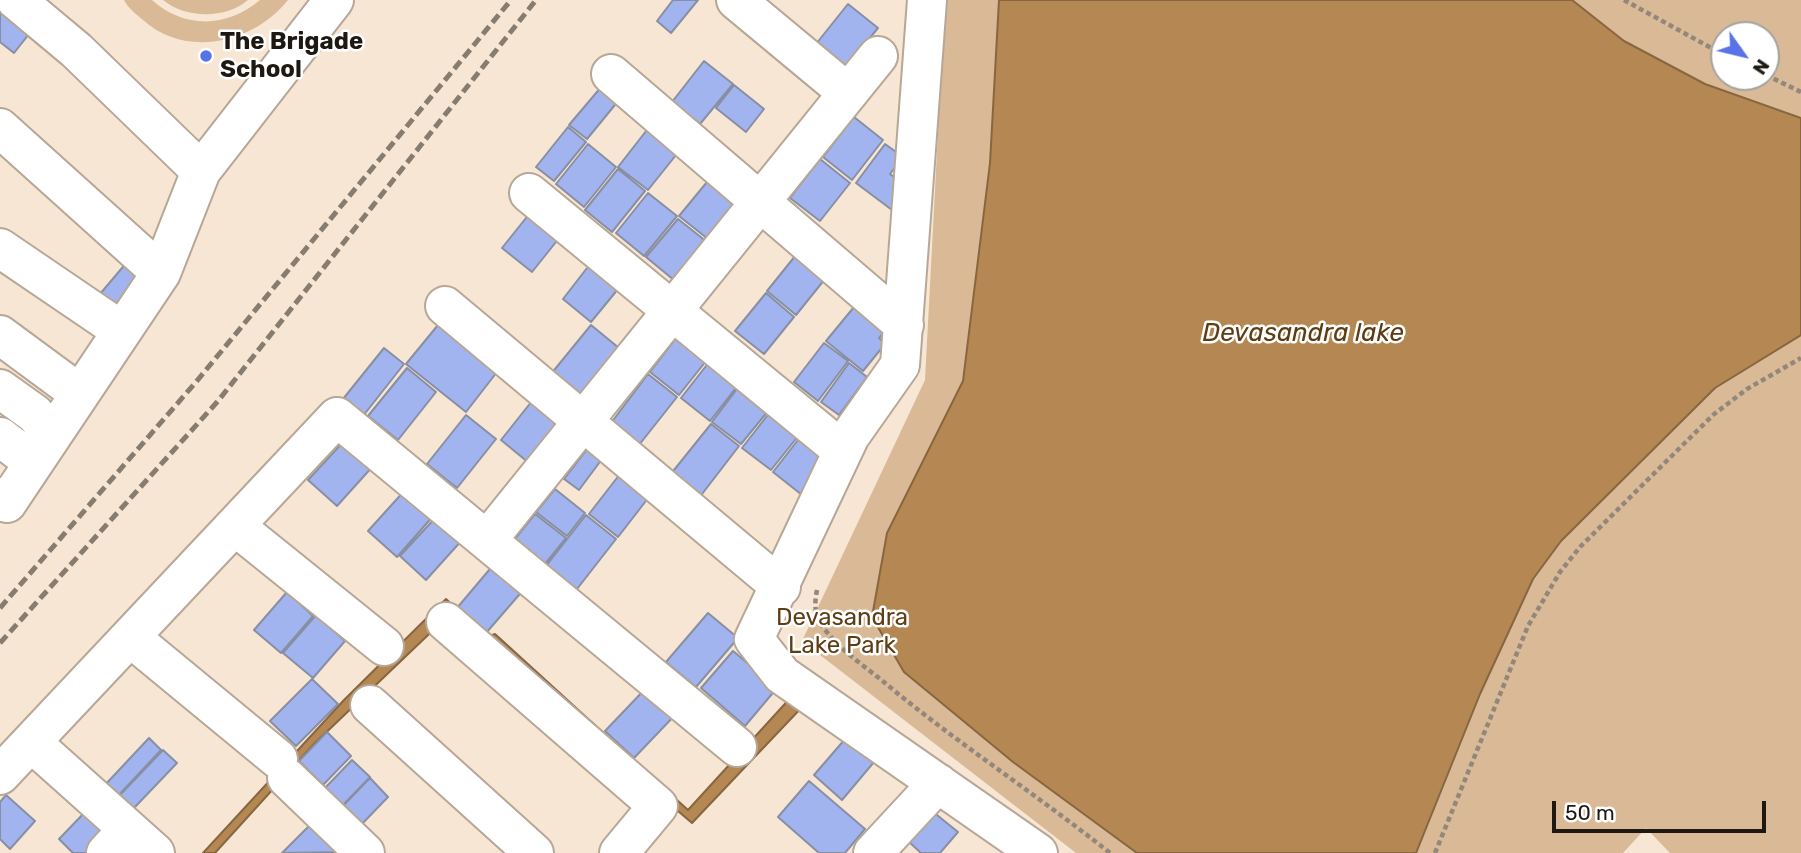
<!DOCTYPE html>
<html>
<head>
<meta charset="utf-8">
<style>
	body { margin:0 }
	#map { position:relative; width:1801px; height:853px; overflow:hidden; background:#f7e6d4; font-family:Rubik,sans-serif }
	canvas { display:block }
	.north { position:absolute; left:1710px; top:21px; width:70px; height:70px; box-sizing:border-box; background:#fff; border:2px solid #a5a3a0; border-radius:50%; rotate:124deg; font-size:19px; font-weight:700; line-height:28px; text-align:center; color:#1e1812 }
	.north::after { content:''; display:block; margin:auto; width:24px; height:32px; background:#5a72e8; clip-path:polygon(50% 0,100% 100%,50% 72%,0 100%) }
	.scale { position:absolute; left:1552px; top:801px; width:214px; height:32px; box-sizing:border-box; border:4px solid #1e1812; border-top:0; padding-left:9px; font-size:21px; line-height:24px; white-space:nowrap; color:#1e1812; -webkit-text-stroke:5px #fff; paint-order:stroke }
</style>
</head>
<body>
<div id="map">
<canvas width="1801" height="853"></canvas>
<div class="north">N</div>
<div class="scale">50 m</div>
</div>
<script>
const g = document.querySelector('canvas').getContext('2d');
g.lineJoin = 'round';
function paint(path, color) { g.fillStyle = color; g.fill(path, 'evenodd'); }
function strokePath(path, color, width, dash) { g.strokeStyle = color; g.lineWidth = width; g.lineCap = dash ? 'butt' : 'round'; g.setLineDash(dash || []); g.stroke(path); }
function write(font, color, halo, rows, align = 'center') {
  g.font = font + ' Rubik,sans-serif'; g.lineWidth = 5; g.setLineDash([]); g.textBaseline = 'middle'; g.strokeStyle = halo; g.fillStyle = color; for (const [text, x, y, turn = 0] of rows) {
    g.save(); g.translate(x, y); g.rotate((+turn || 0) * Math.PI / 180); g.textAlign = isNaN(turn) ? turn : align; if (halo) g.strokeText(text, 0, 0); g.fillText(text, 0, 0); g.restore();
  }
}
paint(new Path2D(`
	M124 0H152C184 29 227 28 260 0H288C254 43 186 59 143 20 136 14 128 8 124 0Z
	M163 0H248C226 19 186 19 163 0Z
	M945 0H999L990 163 963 381 887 533 872 617 904 672 1013 762 1137 853H1076L802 641 925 380Z
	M1572 0H1801V118L1705 84 1624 41ZM1724 35H1766V77H1724Z
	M1801 335V853H1670L1646 828 1623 853H1416L1480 694 1533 579 1561 541 1715 388Z`), '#d9b996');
const water = new Path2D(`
	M999 0H1572L1624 41 1705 84 1801 118V335L1715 388 1561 541 1533 579 1480 694 1416 853H1137L1013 762 904 672 872 617 887 533 963 381 990 163Z
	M446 599 487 637 495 634 688 810 793 695 804 705 692 823 449 615 314 744 215 853H203L344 700Z`);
paint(water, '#b48753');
strokePath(water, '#876640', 2);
const building = new Path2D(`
	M673 0H698L671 33 657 21Z
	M0 3 33 29 14 53 0 42Z
	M848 4 878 28 846 67 816 44Z
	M704 61 733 84 700 124 672 102Z
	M734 85 764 109 746 132 716 108Z
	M602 86 619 100 587 139 569 125Z
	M854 117 883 140 852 180 823 157Z
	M650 126 680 150 648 190 618 167Z
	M568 127 586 142 554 181 536 167Z
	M588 144 616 167 584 207 556 184Z
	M885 144 903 157 890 174 903 184 899 201 892 210 856 183Z
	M820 159 850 183 820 221 790 198Z
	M618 169 645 191 612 232 585 210Z
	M712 176 740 199 708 239 679 216Z
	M648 193 677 216 644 256 616 233Z
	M534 208 564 232 532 272 502 248Z
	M678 219 707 242 675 281 646 257Z
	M800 250 829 274 796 315 767 291Z
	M133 255 154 273 120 312 100 294Z
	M594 259 623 283 591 322 563 299Z
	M766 293 794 317 764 354 735 331Z
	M859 301 889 326 879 338 885 344 863 371 826 341Z
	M438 325 497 372 466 412 406 364Z
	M591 325 619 348 579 397 551 374Z
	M680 333 710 356 679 395 650 372Z
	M824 343 848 361 818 401 794 382Z
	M384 348 404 364 363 416 343 399Z
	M713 357 742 380 710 421 681 398Z
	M849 363 867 377 839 415 821 402Z
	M407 368 436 392 398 440 368 416Z
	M648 374 677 397 639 445 611 423Z
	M743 381 773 405 741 444 712 422Z
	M532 401 560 424 529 463 501 440Z
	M774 407 803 430 771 470 742 448Z
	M466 415 496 439 457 488 427 464Z
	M711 424 739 446 699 498 670 475Z
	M805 431 827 448 802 495 773 472Z
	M345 440 373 466 337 506 308 480Z
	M588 448 602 459 579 490 564 479Z
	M620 474 649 497 618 537 589 514Z
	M406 489 434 515 397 557 368 531Z
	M555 489 585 513 567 536 536 512Z
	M535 514 566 538 545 564 514 540Z
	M586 515 616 539 577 589 546 566Z
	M437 516 463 539 426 580 400 556Z
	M495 563 525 588 486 633 457 608Z
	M287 592 313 616 281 653 254 630Z
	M708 613 738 638 696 687 666 662Z
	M316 615 345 641 313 678 283 653Z
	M733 651 777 688 745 726 701 688Z
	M312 679 338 704 296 746 270 721Z
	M647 687 676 714 634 758 605 731Z
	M327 732 351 756 323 785 299 761Z
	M149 738 161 750 116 798 104 786Z
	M846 738 874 762 842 800 814 775Z
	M163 750 177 763 134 808 120 795Z
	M352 760 370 777 342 806 325 788Z
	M370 778 388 797 360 826 341 808Z
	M809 781 865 829 845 853H819L778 817Z
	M6 795 35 821 10 849 0 839V802Z
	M87 810 107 830 86 853H73L59 839Z
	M932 811 958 832 940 853H921L907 840Z
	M310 825 337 852 282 853Z`);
paint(building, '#a2b4f0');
strokePath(building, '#888fa3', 2);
const minor = new Path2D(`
	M16 0 76 50 201 171
	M736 0 848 93
	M927 0 900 365 850 436 754 639 782 675 1038 853
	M611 74 904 325
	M0 128 161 273
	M529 193 843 451
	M0 248 122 331
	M445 306 781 587
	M0 335 80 394
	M0 389 35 414 51 434
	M0 437 33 462
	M0 497 7 503 161 273 201 171 334 0
	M235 526 384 646
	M488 539 878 56
	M446 622 658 806 619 853
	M130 637 278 759
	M370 705 534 853
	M31 742 155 853
	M0 775 337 417 737 747
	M287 778 365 853
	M106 853 128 829
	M873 853 938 783`);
strokePath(minor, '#b7a796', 42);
strokePath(new Path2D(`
	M1624 0 1724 55
	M1766 75 1801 92
	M817 590C815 600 814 611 819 621 834 646 862 664 885 683 957 743 1036 794 1110 853
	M1435 853 1528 626 1560 572 1580 547 1713 415 1747 389 1801 358`), '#93877b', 4.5, [5, 3.5]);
strokePath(minor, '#fff', 38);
strokePath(new Path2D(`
	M0 608 196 382 511 0
	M0 643 218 401 536 0`), '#877c70', 5, [10, 5]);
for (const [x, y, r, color] of [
	[206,56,7,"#5a72e8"]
]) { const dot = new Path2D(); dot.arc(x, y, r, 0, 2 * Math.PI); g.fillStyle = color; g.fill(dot); strokePath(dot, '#fff', 2.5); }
write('bold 24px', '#1e1812', '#fff', [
	["The Brigade",220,42],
	["School",220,70]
], 'left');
write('24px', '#5d3d14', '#fff', [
	["Devasandra",842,618],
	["Lake Park",842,646]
]);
write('italic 26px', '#5d3c14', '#fff', [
	["Devasandra lake",1303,333]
]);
</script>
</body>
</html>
